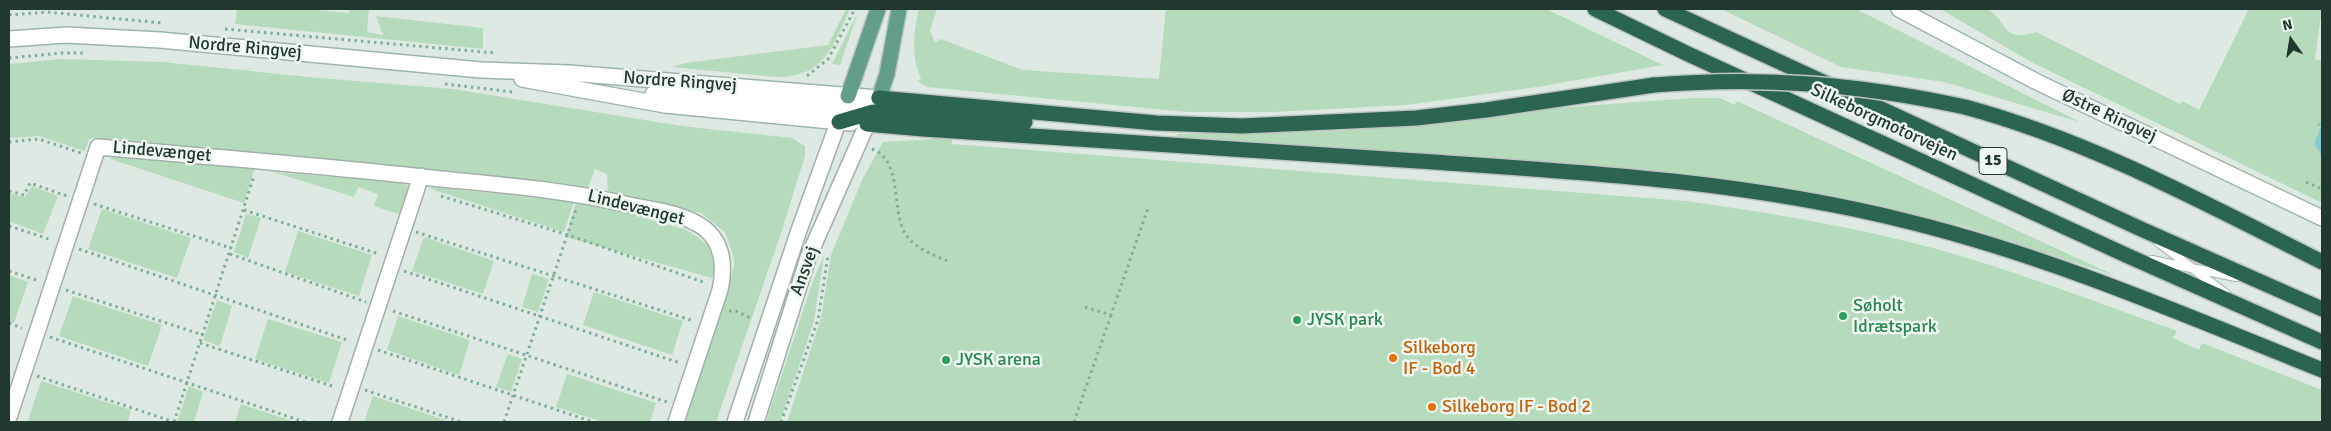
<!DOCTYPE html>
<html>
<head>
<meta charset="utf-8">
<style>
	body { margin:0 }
	#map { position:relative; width:2331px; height:431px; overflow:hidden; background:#dee9e3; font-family:Signika,sans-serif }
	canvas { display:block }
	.frame { position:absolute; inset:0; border:10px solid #20382f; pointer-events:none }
	.north { position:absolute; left:2266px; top:15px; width:50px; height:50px; -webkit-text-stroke:4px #eef6f1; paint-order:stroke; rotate:347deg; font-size:14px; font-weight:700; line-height:20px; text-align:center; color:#20382f }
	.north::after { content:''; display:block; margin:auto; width:18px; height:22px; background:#20382f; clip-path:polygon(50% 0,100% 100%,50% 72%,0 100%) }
</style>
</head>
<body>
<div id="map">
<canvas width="2331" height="431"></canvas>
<div class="frame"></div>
<div class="north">N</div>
</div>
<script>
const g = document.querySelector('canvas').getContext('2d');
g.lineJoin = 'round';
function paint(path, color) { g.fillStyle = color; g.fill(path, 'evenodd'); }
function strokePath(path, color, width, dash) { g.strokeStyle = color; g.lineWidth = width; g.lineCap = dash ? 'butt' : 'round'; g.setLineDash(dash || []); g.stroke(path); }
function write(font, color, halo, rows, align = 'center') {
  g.font = font + ' Signika,sans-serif'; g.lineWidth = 5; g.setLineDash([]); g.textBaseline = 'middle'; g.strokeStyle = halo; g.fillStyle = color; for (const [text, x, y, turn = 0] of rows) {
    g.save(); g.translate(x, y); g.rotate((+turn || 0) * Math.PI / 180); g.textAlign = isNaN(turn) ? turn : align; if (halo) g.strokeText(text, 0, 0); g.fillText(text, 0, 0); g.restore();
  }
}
paint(new Path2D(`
	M237 9H305L348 13 351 9H369L367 32 383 35 376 16 483 28V49L235 24Z
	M846 9H850C833 46 824 78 776 77L672 67 685 63 828 45Z
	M919 9H937L930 31 935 42 941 39 1023 70 1159 79 1166 9H1546L1663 65 1537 87 1406 105 1273 112H1187L927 87 917 81 921 79C911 56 913 33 919 9Z
	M1721 9H1856L2080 122 1944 82 1841 67Z
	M1940 9H1987C2010 22 2000 43 2036 32L2180 104 2182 101 2199 110 2249 9H2322L2315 59 2322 61V203L2033 63Z
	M858 12 840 65 832 64Z
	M60 59 162 62 319 78 453 89 682 126 792 138 805 146V156L781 233 716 422H685L734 267V258L725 232 701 213 608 195 607 174 595 169 588 188 465 174 94 138 89 139 85 151 39 136 9 138V64Z
	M1692 98H1720L1735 105 1737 101 2116 276 1960 225 1850 203 1176 141 1177 134 1337 131 1414 125 1543 109Z
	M952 138V144L1686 201C1769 213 1852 226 1933 248 2016 271 2096 302 2177 331L2173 338 2199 350 2202 343 2322 390V422H787L821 318 831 255 863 178 883 142Z
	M114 156 255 168 244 203 110 159Z
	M273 172 401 183 407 185 408 189 399 214 374 206 378 194 358 187 354 197Z
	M32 186 58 196 43 234 9 221V193L25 197Z
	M433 187 574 202 564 232 428 188Z
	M577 199 684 229C697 236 714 246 716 263 717 267 713 274 712 278L566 237Z
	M102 209 191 238 177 278 88 249Z
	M246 214 261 218 248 258 234 252Z
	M298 231 372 255 359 296 285 272Z
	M424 237 494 261 483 294 412 271Z
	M824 255 814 321 784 410 780 422H766L813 281Z
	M532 274 549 279 538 312 522 307Z
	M9 275 28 282 14 323 9 321Z
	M594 292 683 321 672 355 583 325Z
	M73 296 162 325 148 366 59 336Z
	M217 300 232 306 220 346 203 340Z
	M398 316 470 340 459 375 387 350Z
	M268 319 342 342 329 383 255 359Z
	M508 354 522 359 511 392 496 387Z
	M567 374 656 403 650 422H603L556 407Z
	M41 381 131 410 128 422 28 421Z
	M189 386 203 392 194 422H177Z
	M373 396 445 420 444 422H364Z
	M241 404 295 422H235Z`), '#b6dbbc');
paint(new Path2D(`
	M2318 123H2322V156L2314 144 2321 127 2317 125Z`), '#86ccce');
const service = new Path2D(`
	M2159 243 2225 293
	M2152 260 2236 277`);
const minor = new Path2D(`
	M9 417 98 147C213 157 327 166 441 179 503 185 564 190 625 204 651 210 682 212 704 228 724 244 725 267 720 290L676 422
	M340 422 421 176`);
const tertiary = new Path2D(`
	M735 422 799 230 843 109
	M756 422 808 258 872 113`);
const secondary = new Path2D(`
	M1899 9 2037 82 2322 218
	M9 39 66 35 160 40 481 70 569 73 879 98
	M522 79 665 105 851 123
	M653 94 810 106 844 107 869 102`);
const primary = new Path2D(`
	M848 96 878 9
	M879 98 887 74 899 9`);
const motorway = new Path2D(`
	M1595 9 1688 54 2128 256 2322 342
	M1665 9 2141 229 2322 309
	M879 98 1156 123 1242 126 1416 118 1486 110 1654 85
	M1965 107C2091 141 2206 204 2322 262
	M839 122 873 112 1025 122
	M867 124 923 129C1088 140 1253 151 1418 161 1583 172 1748 181 1910 222 2052 257 2187 316 2322 370`);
strokePath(service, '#a1b0a9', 10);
strokePath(minor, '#a1b0a9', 18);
strokePath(tertiary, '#a1b0a9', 18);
strokePath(secondary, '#9db5a9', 18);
strokePath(primary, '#bcc3c1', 18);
strokePath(motorway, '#bcc3c1', 18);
strokePath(new Path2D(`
	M9 15 47 12 162 23
	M225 29 495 53
	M9 58 61 53H85
	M807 76 828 59 855 9
	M445 84 513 92
	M9 142 39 139 81 153
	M872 149C904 161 890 210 906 235 915 248 935 256 948 261
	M2306 182 2322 189
	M9 191 24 195 30 183 67 196
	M441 196 568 235 706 283
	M94 204 231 248
	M244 210 379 254
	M9 226 52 240
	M416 232 694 321
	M79 249 350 341
	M230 254 366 302
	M9 271 39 281
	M404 271 680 363
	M66 290 203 335
	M1085 307 1111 315 1148 208
	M393 311 667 402
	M729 311H736L753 319
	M9 323 22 328
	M50 337 305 422
	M200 343 335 387
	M378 350 593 422
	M37 376 174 422
	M365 390 461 422
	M174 422 254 176
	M504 422 576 209
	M781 422 818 320 828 255
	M1074 422 1111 315`), '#7ead99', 3, [2.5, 4]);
strokePath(service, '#fff', 8);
strokePath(minor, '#fff', 15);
strokePath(tertiary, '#fff', 15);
strokePath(secondary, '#fff', 15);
strokePath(primary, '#639e88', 15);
strokePath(motorway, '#2c6452', 15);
const motorwayBridge = new Path2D(`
	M1654 85C1763 76 1858 84 1965 107`);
strokePath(motorwayBridge, '#bcc3c1', 18, []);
strokePath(motorwayBridge, '#2c6452', 15);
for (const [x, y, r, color] of [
	[1843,316,5,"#2e9e5b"],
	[1297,320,5,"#2e9e5b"],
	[1393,358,5,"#e8710a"],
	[946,360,5,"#2e9e5b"],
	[1432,407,5,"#e8710a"]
]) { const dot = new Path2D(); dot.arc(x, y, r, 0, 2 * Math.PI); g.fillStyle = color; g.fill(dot); strokePath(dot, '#eef6f1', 2); }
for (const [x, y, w] of [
	[1993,161,28]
]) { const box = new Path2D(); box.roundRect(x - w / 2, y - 13.5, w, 27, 4); g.fillStyle = '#eef6f1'; g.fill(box); strokePath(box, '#20382f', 1); }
write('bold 16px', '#20382f', null, [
	["15",1993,161]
]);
write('18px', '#20382f', '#eef6f1', [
	["Nordre Ringvej",245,48,5],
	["Nordre Ringvej",680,82,4],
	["Østre Ringvej",2109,116,25],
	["Silkeborgmotorvejen",1884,123,25],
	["Lindevænget",162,152,5],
	["Lindevænget",636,208,14],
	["Ansvej",805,271,-70]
]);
write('18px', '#27864d', '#eef6f1', [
	["Søholt",1853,306],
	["Idrætspark",1853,327],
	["JYSK park",1307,320],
	["JYSK arena",956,360]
], 'left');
write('18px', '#c56008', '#eef6f1', [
	["Silkeborg",1403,348],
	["IF - Bod 4",1403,369],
	["Silkeborg IF - Bod 2",1442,407]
], 'left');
</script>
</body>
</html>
